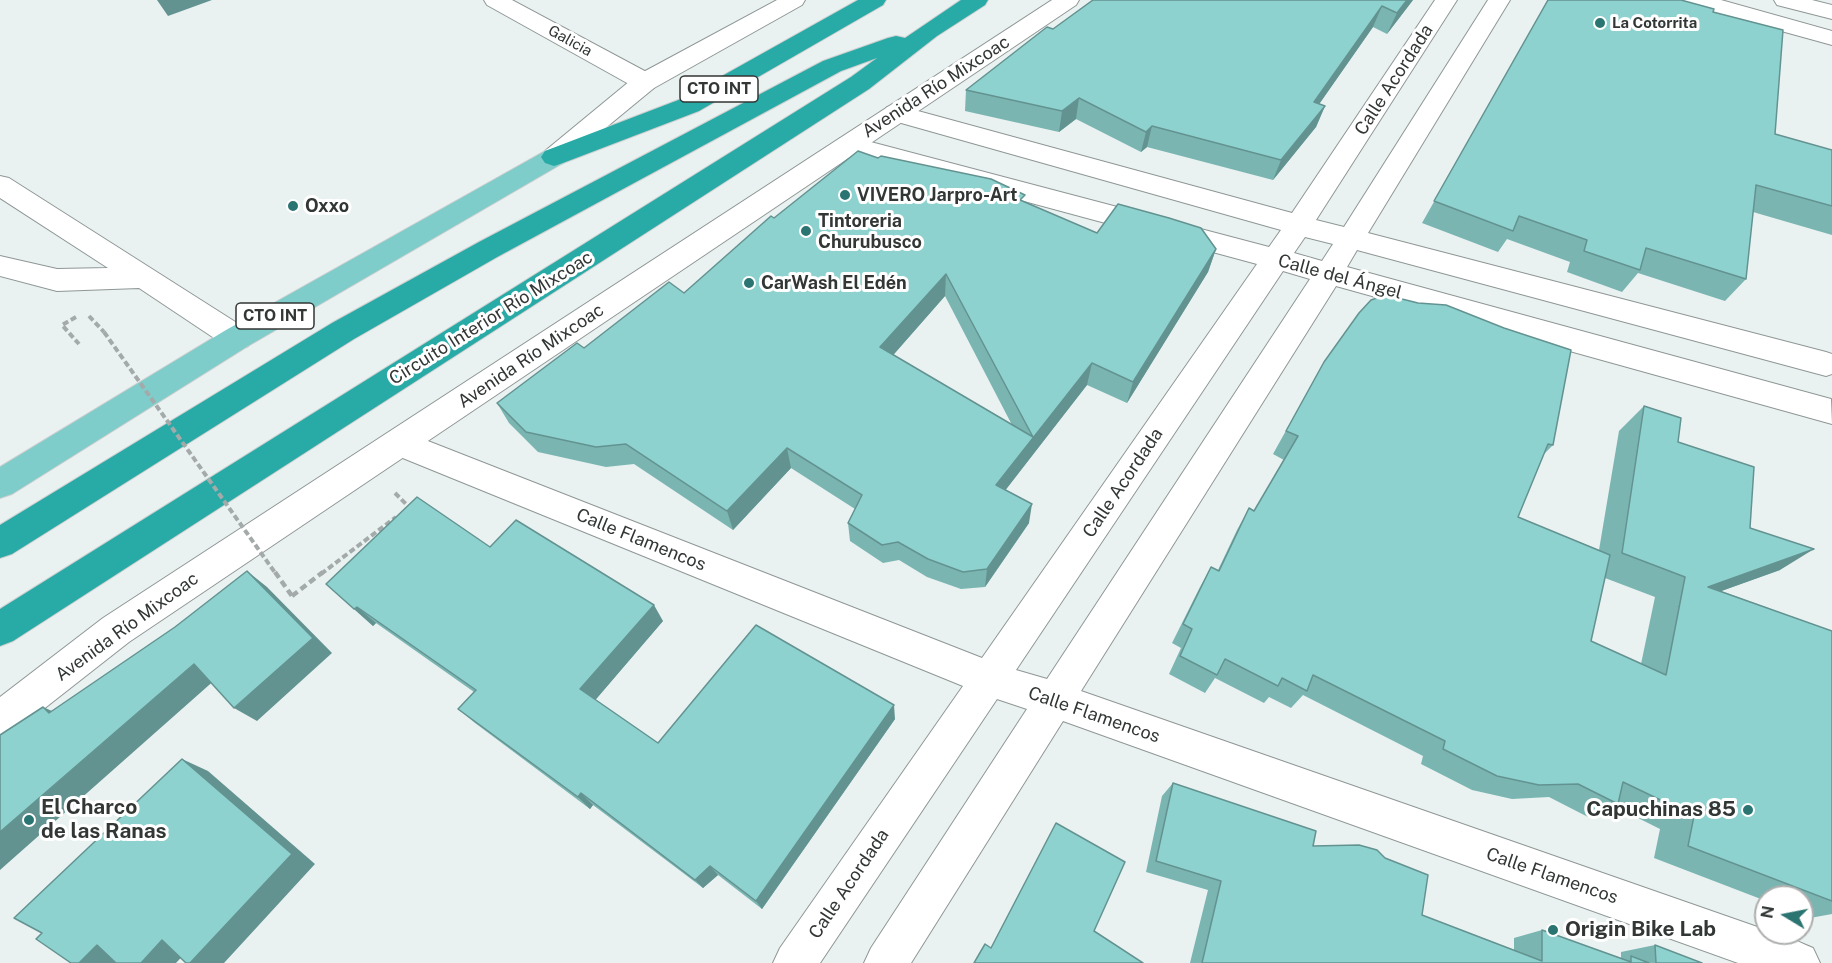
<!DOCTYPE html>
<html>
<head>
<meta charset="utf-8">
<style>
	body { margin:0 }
	#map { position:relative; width:1832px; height:963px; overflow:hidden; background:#e9f2f1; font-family:"Public Sans",sans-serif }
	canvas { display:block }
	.north { position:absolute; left:1754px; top:885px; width:60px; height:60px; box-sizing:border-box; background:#fff; border:2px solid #adafae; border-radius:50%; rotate:280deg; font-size:16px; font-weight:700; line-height:24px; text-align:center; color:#323635 }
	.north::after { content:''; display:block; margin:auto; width:21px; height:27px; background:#2a7472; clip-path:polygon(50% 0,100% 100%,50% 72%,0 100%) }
</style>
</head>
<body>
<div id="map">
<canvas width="1832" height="963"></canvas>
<div class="north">N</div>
</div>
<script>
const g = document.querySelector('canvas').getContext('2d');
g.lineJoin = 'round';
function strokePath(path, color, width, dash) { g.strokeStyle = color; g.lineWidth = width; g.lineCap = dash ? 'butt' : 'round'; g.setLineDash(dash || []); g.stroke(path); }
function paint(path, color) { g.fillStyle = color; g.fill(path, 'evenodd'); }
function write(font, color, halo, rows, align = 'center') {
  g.font = font + ' "Public Sans",sans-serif'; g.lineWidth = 6; g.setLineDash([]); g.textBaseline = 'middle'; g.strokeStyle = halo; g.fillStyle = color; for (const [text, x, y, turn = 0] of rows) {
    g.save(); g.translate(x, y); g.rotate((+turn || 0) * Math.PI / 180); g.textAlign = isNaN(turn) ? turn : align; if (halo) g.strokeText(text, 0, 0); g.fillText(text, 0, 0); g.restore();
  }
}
const street = new Path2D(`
	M484 0H512L654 76 657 82 654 88 645 90 636 88 487 5Z
	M1435 0H1457L1316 220 1344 227 1488 0H1510L1368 233 1826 352 1832 354V374L1826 376 1357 250 1347 267 1831 399 1832 424 1336 286 1081 691 1766 930V933C1782 933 1799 942 1813 948L1820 963H1738L1063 721 911 963H864L871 948 1027 709 997 699 820 963H773L780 948 963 686 388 452 383 443 388 434 399 430 410 434 982 658 1257 264 839 151 835 145 839 139 848 136 1269 247 1281 230 887 119 883 113 887 107 896 105 1292 213ZM1305 237 1333 244 1322 261 1294 253ZM1283 271 1310 279 1047 679 1016 670Z
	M1684 0H1721L1832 31V45L1687 5Z
	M1774 0H1812L1832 5V19L1777 5Z
	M0 176 9 178 248 330 252 338 248 346 237 350 226 346 139 288 57 291 0 276V256L57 269 108 268 0 198Z`);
const secondary = new Path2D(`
	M777 0H805L802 5 654 88 563 163 554 166 545 163 541 157 545 151 636 76Z
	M1052 0H1079L1076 5 129 642 13 733 0 739V697L103 618Z`);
const primary = new Path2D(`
	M554 148 563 151 567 157 563 163 248 346 12 494 0 498V467L226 330 545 151Z`);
const highway = new Path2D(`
	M858 0H886L883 5 699 111 563 163 554 166 545 163 541 157 545 151 681 99Z
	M961 0H988L985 5 937 36 869 89 13 641 0 646V609L851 77 877 58 841 71 499 256 354 339 12 554 0 558V525L332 323 479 242 823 61 888 38 896 36 905 38Z`);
strokePath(street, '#8f9796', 2);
strokePath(secondary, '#8f9796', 2);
strokePath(primary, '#cecfcf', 2);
strokePath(highway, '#cecfcf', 2);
strokePath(new Path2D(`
	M89 316 104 332
	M76 317 62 325 79 344
	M395 493 409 507
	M321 574 396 517`), '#a3aaa9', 4, [6, 3]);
strokePath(new Path2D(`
	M292 596 323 572`), '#a3aaa9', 4.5, [7, 4]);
paint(street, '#fff');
paint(secondary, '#fff');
paint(primary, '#7ecdca');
paint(highway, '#28aba7');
strokePath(new Path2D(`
	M104 332 276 574`), '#a3aaa9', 4, [6, 3]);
strokePath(new Path2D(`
	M275 572 292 596`), '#a3aaa9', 4.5, [7, 4]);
paint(new Path2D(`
	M1093 0H1413L1387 34 1373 27 1319 104 1325 106 1316 127 1273 180 1147 147 1141 152 1076 119 1059 132 965 111 966 90 1053 29Z
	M1548 0 1713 12 1775 134 1832 150V235L1753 212 1746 279 1725 301 1638 273 1622 292 1567 272 1570 262 1507 239 1498 252 1422 223Z
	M878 158 1024 202 1097 233 1216 249 1208 272 1127 403 1087 385 1005 490 1029 523 985 587 961 589 927 577 899 560 883 563 850 541 848 523 855 509 791 468 733 530 634 464 606 467 538 452 509 423 497 403 584 348 684 293 774 218ZM945 296 1012 425 893 355Z
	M1324 362 1553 445 1544 454 1518 517 1599 550 1619 431 1644 406 1678 442 1750 528 1780 570 1721 591 1832 631V914L1810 918 1802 915V897H1766V901L1654 858 1660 829 1614 806 1588 817 1549 797 1512 799 1472 790 1421 764 1423 756 1303 695 1291 708 1269 697 1264 703 1215 678 1205 693 1169 674 1181 648 1172 643 1200 587 1211 567 1218 570 1237 530 1249 508 1254 511 1284 460 1273 454ZM1605 578 1655 597 1641 664 1591 641Z
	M490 547 663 621 595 700 658 743 895 719 762 909 718 875 703 888 593 805 590 809 475 723 458 709 474 692 376 623 373 626 326 584Z
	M1173 783 1313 846 1422 915 1514 950V938L1542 930 1621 958V952L1655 945 1702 963H1190L1208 890 1146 872 1162 796Z`), '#7ab5b2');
paint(new Path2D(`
	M157 0H212L168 16Z
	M1407 0H1413L1387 34 1397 13Z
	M1382 6 1373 27 1306 123 1314 102Z
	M1079 98 1076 119 1059 132 1062 111Z
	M1325 106 1316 127 1273 180 1281 160Z
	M1152 126 1147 147 1141 152 1146 132Z
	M1216 249 1208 272 1127 403 1133 382Z
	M946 274 945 296 881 369 880 347Z
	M1092 363 1087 385 994 505 996 485Z
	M787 448 791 468 733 530 727 511Z
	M1032 504 1029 523 985 587 987 569Z
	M1814 549 1780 570 1677 607 1708 587Z
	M247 571 267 587 332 653 257 721 234 708Z
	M654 605 663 621 592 704 580 689Z
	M357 607 376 623 373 626 354 609Z
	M194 664 217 678 0 870V832Z
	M894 705 895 719 762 909 756 901Z
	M43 707 72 720 49 713Z
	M182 759 208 771 315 864 224 963H190Z
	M581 793 593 805 590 809 578 797Z
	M710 866 718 875 703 888 695 880Z
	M162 940 192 946 176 963H141Z
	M97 945 118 963H79Z`), '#639391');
const building = new Path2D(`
	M1093 0H1407L1397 13 1382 6 1314 102 1325 106 1281 160 1152 126 1146 132 1079 98 1062 111 966 90 1047 27 1053 29Z
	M1548 0H1681L1714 9 1713 12 1783 30 1775 134 1832 150V206L1756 185 1746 279 1646 248 1640 270 1584 251 1587 240 1519 216 1513 231 1434 201Z
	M858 151 878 158 881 156 991 179 1025 195 1020 200 1097 233 1118 204 1169 218 1201 228 1216 249 1133 382 1092 363 996 485 1032 504 987 569 963 572 928 559 898 542 882 545 848 523 862 495 787 448 727 511 626 444 596 447 526 432 497 403 577 343 584 348 669 282 684 293 771 216 774 218ZM946 274 1033 437 880 347Z
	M1386 295 1418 303 1446 305 1504 328 1571 350 1553 445 1548 444 1518 517 1610 555 1591 641 1666 675 1685 577 1622 553 1644 406 1681 418 1678 442 1754 467 1750 528 1814 549 1708 587 1832 631V901L1688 846 1694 816 1623 782 1618 804 1578 784 1539 785 1497 776 1443 749 1445 741 1313 675 1307 691 1282 678 1278 686 1225 659 1217 675 1180 656 1192 629 1183 624 1211 567 1219 571 1249 508 1254 511 1298 436 1286 431 1324 362 1359 313 1371 300Z
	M417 497 490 547 516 520 654 605 580 689 658 743 756 625 894 705 756 901 710 866 695 880 581 793 578 797 458 709 476 690 357 607 354 609 326 584Z
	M247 571 313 638 234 708 194 664 0 832V735L43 707 49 713 175 627Z
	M182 759 292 854 190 963H186L162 940 141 963H116L97 945 79 963H71L36 939 42 933 14 918Z
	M1173 783 1316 831 1313 846 1359 845 1377 850 1385 858 1428 875 1422 915 1542 961V930L1631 962V956L1649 963H1202L1221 881 1156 861Z
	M1056 823 1125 862 1094 931 1143 963H974L985 944 991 948Z
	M1655 945 1702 963H1656Z`);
paint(building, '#8ed2cf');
strokePath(building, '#639391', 1.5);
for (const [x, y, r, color] of [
	[1600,23,6,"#2a7472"],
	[845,195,6,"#2a7472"],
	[293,206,6,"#2a7472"],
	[806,231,6,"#2a7472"],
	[749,283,6,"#2a7472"],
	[1748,810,6,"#2a7472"],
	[29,820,6,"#2a7472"],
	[1553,930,6,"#2a7472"]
]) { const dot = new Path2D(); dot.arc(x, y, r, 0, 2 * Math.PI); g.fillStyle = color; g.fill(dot); strokePath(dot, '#fff', 2); }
write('bold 15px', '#323635', '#fff', [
	["La Cotorrita",1612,23]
], 'left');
write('15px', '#323635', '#fff', [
	["Galicia",570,41,29]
]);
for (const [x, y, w] of [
	[719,89,78],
	[275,316,78]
]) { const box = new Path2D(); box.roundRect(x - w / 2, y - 13, w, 26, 4.5); g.fillStyle = '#fff'; g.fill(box); strokePath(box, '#323635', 1.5); }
write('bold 16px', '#323635', null, [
	["CTO INT",719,89],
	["CTO INT",275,316]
]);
write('18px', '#323635', '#fff', [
	["Calle Acordada",1394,80,-57],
	["Avenida Río Mixcoac",936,87,-33],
	["Calle del Ángel",1340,277,15],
	["Circuito Interior Río Mixcoac",491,318,-32],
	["Avenida Río Mixcoac",531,356,-34],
	["Calle Acordada",1123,483,-56],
	["Calle Flamencos",641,540,22],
	["Avenida Río Mixcoac",127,627,-36],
	["Calle Flamencos",1094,715,19],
	["Calle Flamencos",1552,876,19],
	["Calle Acordada",849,884,-56]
]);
write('bold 18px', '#323635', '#fff', [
	["VIVERO Jarpro-Art",857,195],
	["Oxxo",305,206],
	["Tintoreria",818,221],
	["Churubusco",818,242],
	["CarWash El Edén",761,283]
], 'left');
write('bold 21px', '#323635', '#fff', [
	["El Charco",41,808],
	["de las Ranas",41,832],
	["Capuchinas 85",1736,810,"right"],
	["Origin Bike Lab",1565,930]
], 'left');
</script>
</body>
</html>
